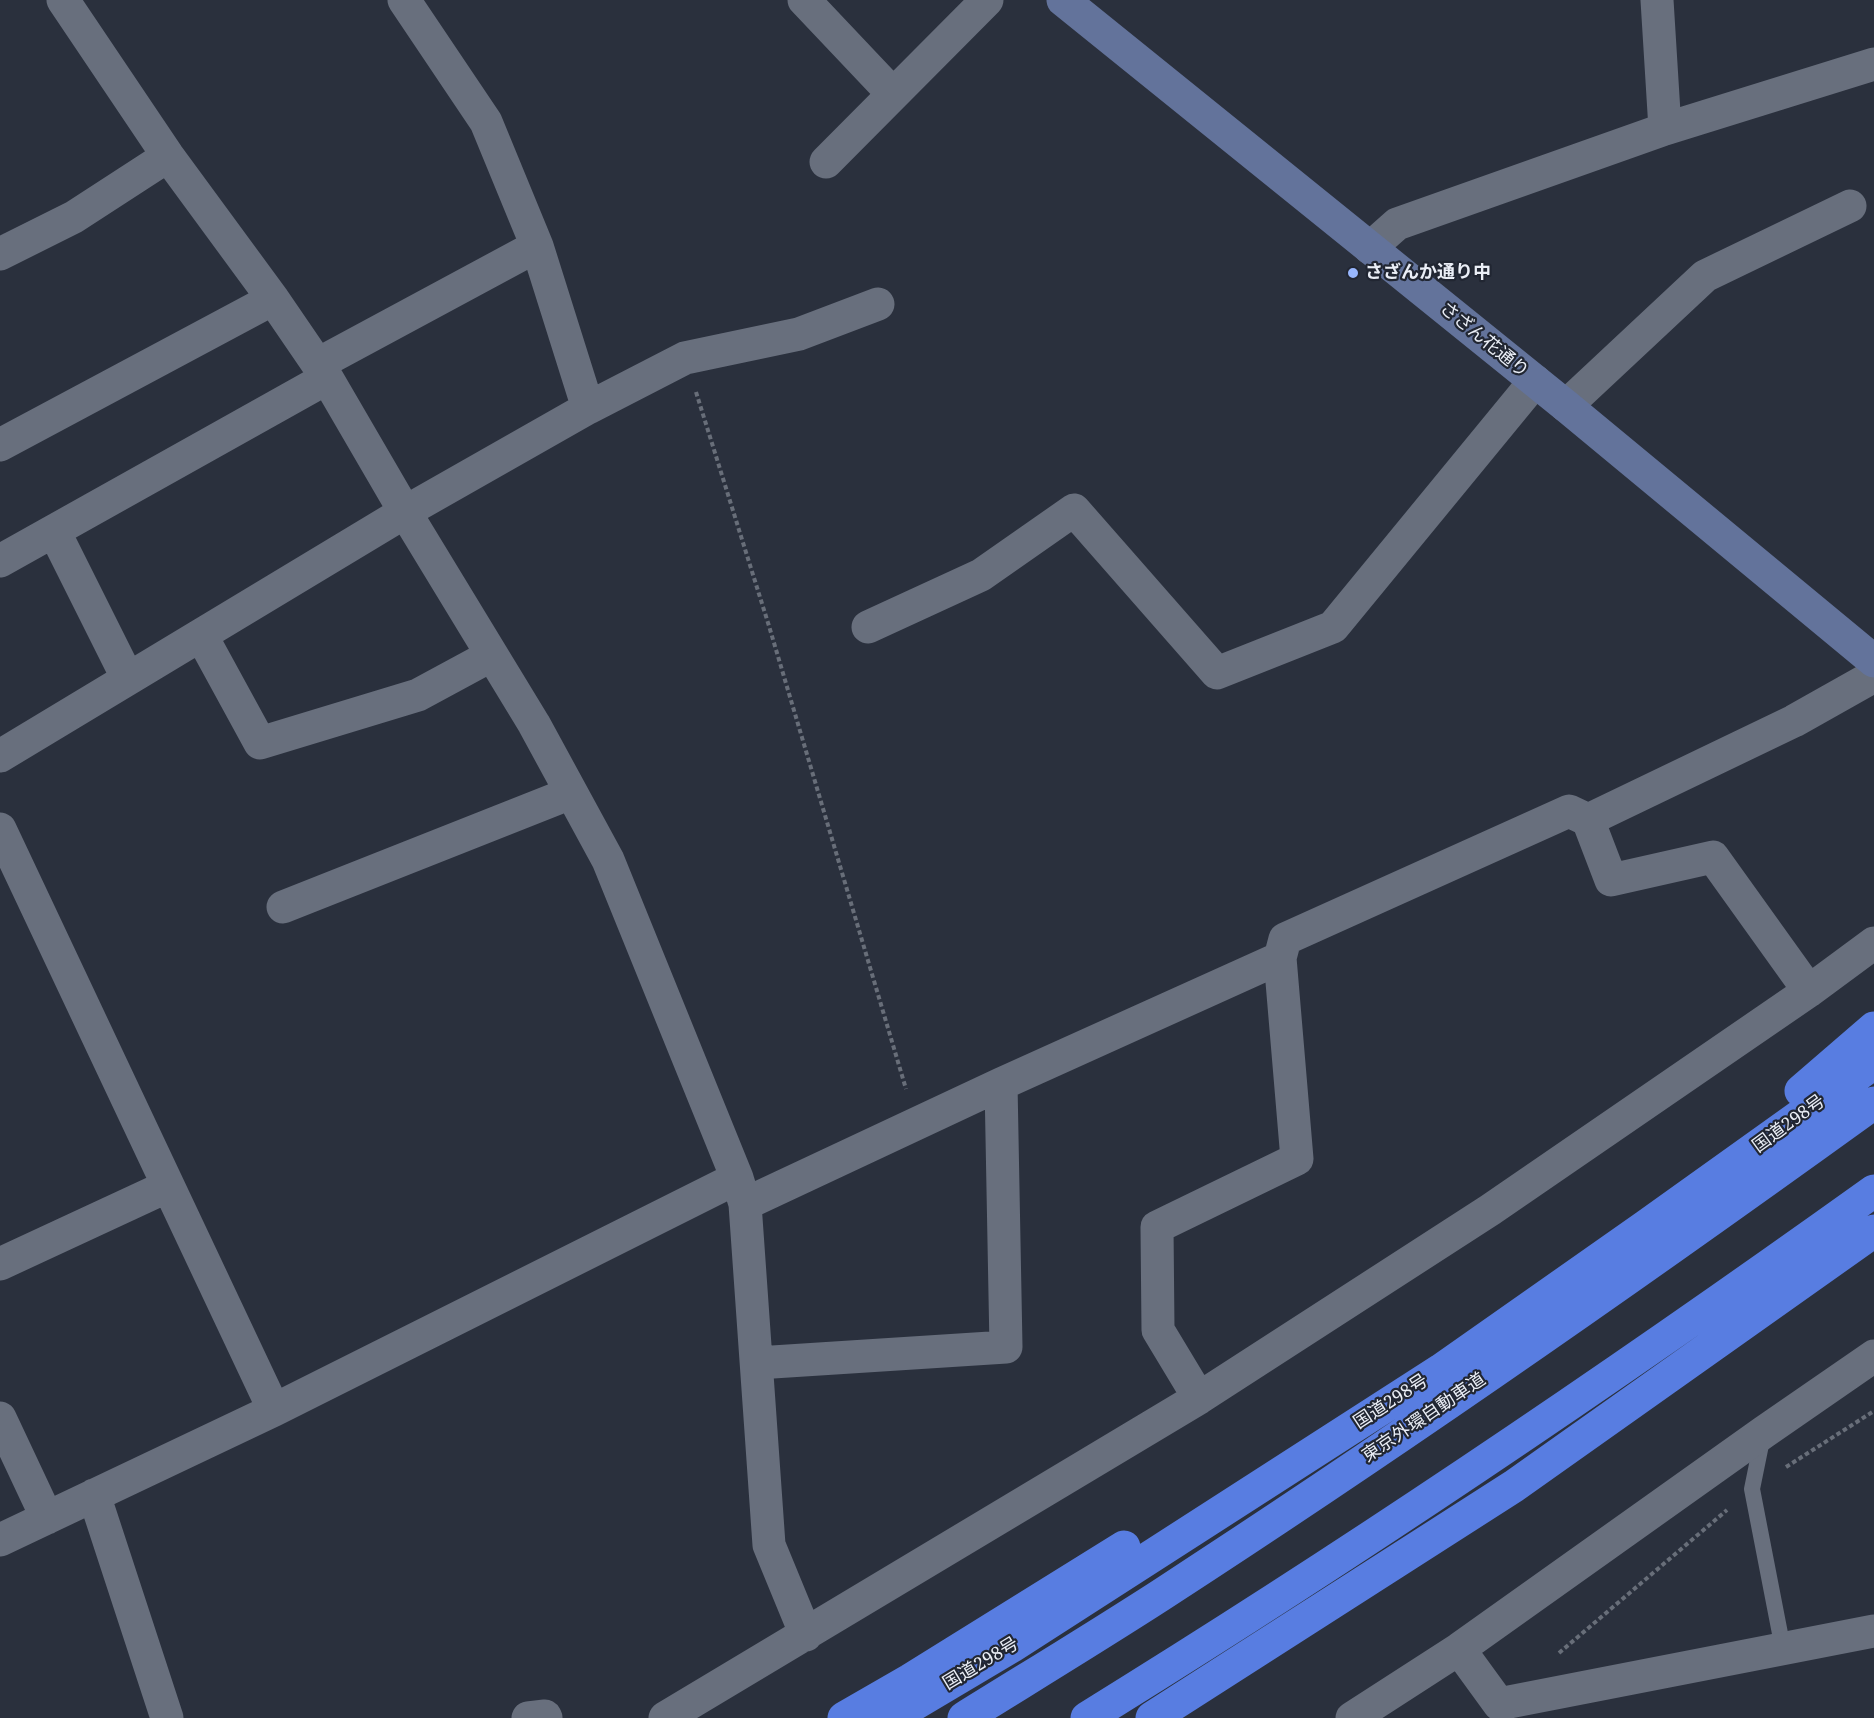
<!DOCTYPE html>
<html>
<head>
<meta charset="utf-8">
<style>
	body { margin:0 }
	canvas { display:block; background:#2a303d }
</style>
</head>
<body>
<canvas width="1874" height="1718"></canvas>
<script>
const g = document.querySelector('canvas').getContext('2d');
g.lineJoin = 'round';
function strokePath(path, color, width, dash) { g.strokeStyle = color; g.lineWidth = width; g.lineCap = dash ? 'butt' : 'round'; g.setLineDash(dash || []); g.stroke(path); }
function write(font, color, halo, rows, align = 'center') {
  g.font = font + ' "Noto Serif","Noto Sans JP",serif'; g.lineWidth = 4.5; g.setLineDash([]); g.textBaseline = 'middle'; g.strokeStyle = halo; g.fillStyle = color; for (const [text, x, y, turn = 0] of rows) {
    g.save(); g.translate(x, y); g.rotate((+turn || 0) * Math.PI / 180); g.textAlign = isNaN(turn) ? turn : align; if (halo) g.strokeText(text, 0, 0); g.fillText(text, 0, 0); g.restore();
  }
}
strokePath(new Path2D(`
	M696 392 769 626 906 1089
	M1786 1467 1874 1411
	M1559 1653 1727 1510`), '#686e79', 4, [4.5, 3]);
strokePath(new Path2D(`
	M1763 1435 1752 1489 1783 1649`), '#686f7d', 16);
strokePath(new Path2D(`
	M63 0 168 156 273 299 327 378 405 512 534 724 608 860 737 1178 745 1204 769 1545 806 1635
	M404 0 486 122 537 246 588 408
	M804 0 893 94
	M1657 0 1665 129
	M826 162 987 0
	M1370 248 1397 224 1665 129 1874 64
	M0 254 74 217 168 156
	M318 364 537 246
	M1566 406 1705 276 1850 206
	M0 445 273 299
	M54 531 128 679
	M0 561 327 378
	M868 627 981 575 1074 510 1217 673 1333 627 1535 381
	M201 635 260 743 418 695 492 655
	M0 756 405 512 588 408 685 358 799 334 878 304
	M1588 820 1611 880 1713 857 1809 991
	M0 829 274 1410
	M283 907 571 793
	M745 1204 1001 1084 1280 958 1285 939 1569 811 1588 820 1794 721 1874 676
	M0 1264 168 1186
	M757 1363 1006 1347 1001 1084
	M1199 1398 1158 1330 1157 1227 1297 1159 1280 958
	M0 1418 47 1518
	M94 1495 167 1718
	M0 1540 274 1410 737 1178
	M1459 1649 1499 1704 1874 1631
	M528 1718 545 1716 546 1718
	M665 1718 1199 1398 1490 1210 1809 991 1874 943
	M1352 1718 1459 1649 1764 1432 1874 1356`), '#686f7d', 33);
strokePath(new Path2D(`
	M1063 0 1566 406 1874 661`), '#63739b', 33);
strokePath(new Path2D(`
	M1801 1091 1874 1028
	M844 1718 910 1680 1124 1547
	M891 1718 1012 1646 1441 1370 1646 1226 1874 1063
	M964 1718C1030 1677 1096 1637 1161 1595 1403 1438 1640 1272 1874 1103
	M1087 1718C1356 1552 1617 1375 1874 1191
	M1152 1718 1514 1486 1874 1231`), '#587de1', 33);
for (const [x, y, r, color] of [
	[1353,273,6,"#98b6fd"]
]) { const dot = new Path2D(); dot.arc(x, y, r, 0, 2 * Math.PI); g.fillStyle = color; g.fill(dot); strokePath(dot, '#212632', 2); }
write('bold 18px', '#eaeef6', '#212632', [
	["さざんか通り中",1365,273]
], 'left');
write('18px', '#eaeef6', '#212632', [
	["さざん花通り",1484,340,39],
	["国道298号",1789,1124,-36],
	["国道298号",1391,1402,-33],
	["東京外環自動車道",1424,1418,-34],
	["国道298号",981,1664,-31]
]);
</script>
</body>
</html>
